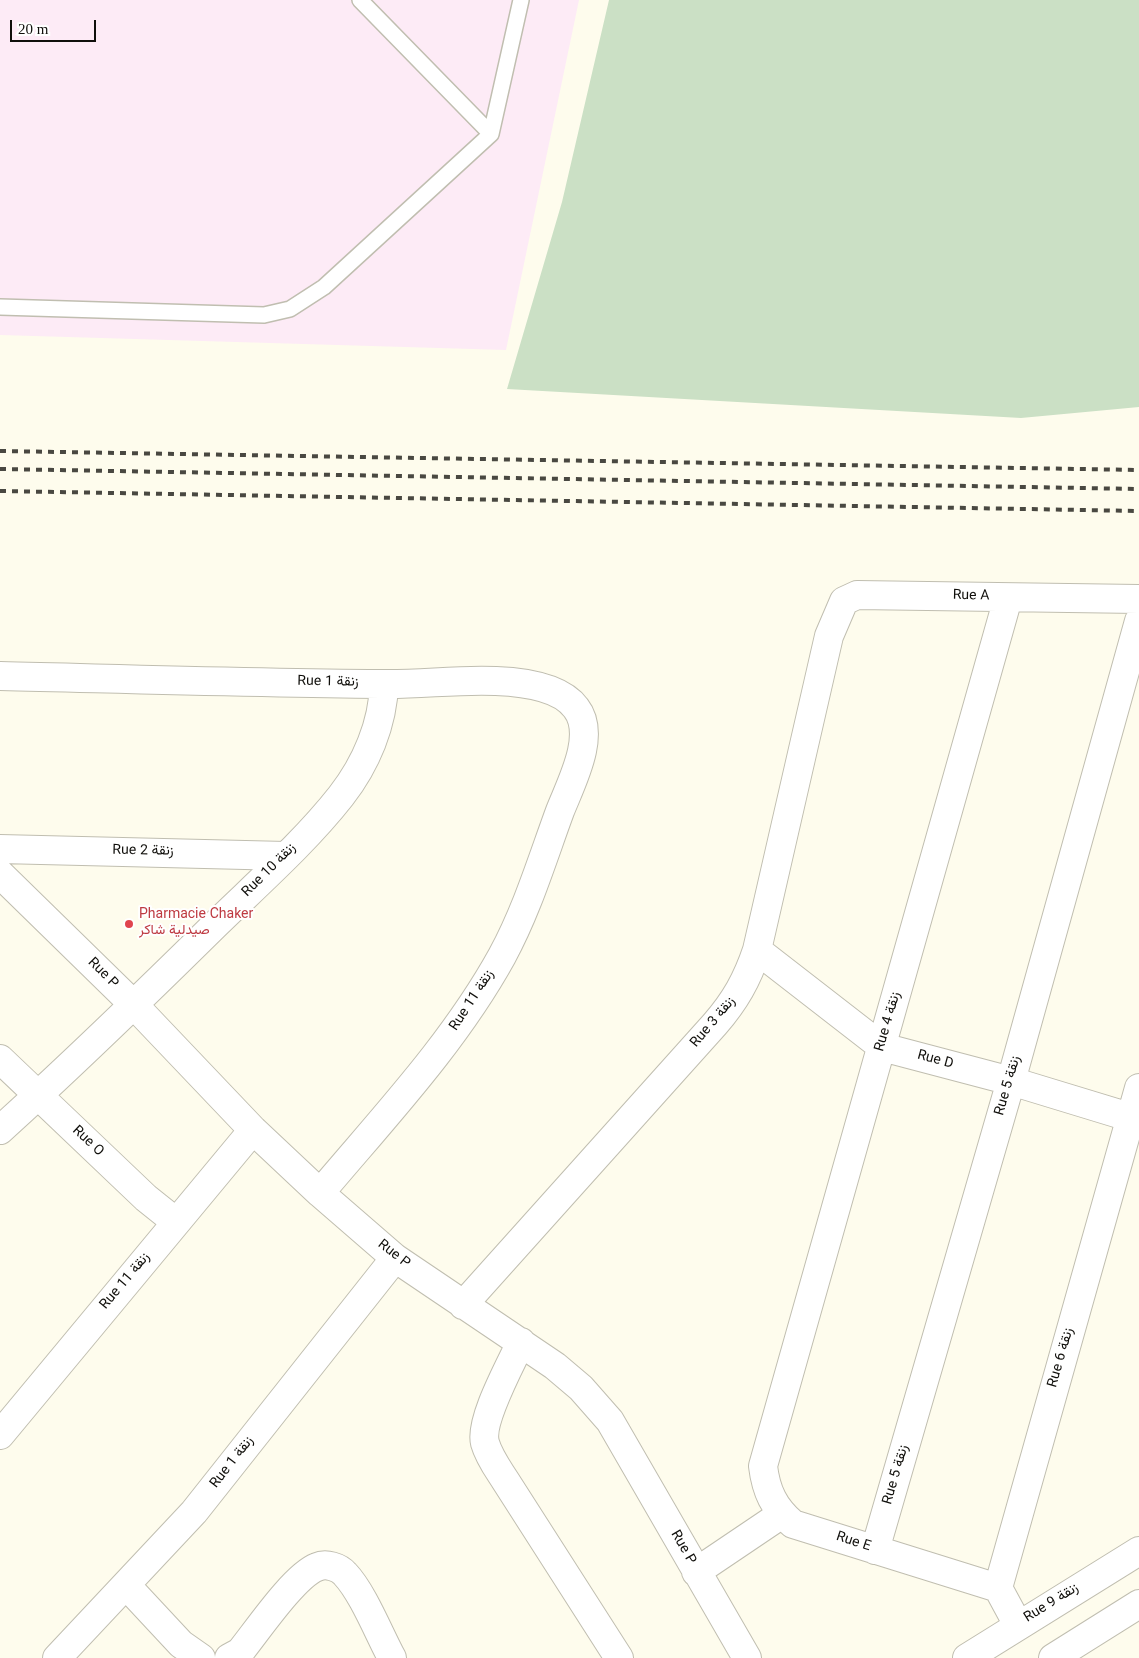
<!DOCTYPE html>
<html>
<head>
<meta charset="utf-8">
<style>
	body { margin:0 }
	#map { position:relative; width:1139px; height:1658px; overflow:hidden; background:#fefced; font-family:Georgia,serif }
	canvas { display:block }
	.scale { position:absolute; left:10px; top:20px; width:86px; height:22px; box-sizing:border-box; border:2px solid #100f0b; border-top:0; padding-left:6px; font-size:15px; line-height:18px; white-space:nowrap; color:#100f0b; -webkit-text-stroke:4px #fff; paint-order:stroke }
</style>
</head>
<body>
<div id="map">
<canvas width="1139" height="1658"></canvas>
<div class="scale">20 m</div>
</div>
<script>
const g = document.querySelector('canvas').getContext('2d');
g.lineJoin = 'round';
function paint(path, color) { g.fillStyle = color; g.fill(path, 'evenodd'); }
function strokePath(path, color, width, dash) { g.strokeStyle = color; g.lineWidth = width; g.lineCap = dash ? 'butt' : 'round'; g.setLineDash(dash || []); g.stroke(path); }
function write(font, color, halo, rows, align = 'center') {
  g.font = font + ' Georgia,Vazirmatn,serif'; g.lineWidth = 4; g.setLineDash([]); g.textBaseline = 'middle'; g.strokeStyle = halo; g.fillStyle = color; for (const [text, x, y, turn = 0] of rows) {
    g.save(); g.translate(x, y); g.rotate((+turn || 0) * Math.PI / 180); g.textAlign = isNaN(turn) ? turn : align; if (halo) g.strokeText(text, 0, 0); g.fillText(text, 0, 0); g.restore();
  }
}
paint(new Path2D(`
	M0 0H579L506 350 0 335Z`), '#fdebf6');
paint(new Path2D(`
	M609 0H1139V407L1021 418 507 389 562 202Z`), '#cbe0c5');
const lane = new Path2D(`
	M360 0 491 134
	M0 307 264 315 290 309 324 287 491 134 521 0`);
const street = new Path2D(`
	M0 676C127 679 254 683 381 684 419 685 458 679 496 681 521 682 560 686 576 708 597 735 571 783 560 811 542 860 527 910 502 956 454 1043 384 1117 320 1193
	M0 849 286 856
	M0 874 134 1005 253 1130 320 1193 395 1258 555 1366 581 1388 610 1421 747 1658
	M757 950 882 1047 1011 1081 1139 1120
	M0 1059 146 1198 176 1222
	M0 1130C73 1064 144 995 214 926 257 884 304 843 341 796 366 764 383 724 384 684
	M463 1305 715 1024C735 1001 747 980 757 950L829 636 844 601 857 595 1139 599
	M521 1342C511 1364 479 1421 485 1443 489 1457 498 1469 505 1480L619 1658
	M0 1435 253 1130
	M875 1550 1011 1081 1139 621
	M696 1572 782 1514
	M126 1585 181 1644 201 1658
	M998 1588 793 1524C774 1508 766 1491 763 1466L1008 598
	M1018 1625 998 1588 1139 1088
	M57 1658 194 1512 395 1258
	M229 1658 240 1652C257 1631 294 1576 317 1567 326 1563 339 1567 345 1574 363 1593 379 1634 392 1658
	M967 1658 1139 1551
	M1053 1658 1139 1604`);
strokePath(lane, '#c0beb0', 18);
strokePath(street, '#c0beb0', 30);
strokePath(lane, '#fff', 15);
strokePath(street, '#fff', 28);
strokePath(new Path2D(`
	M0 451 1139 470
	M0 469 1139 489
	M0 491 1139 511`), '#494841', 4, [6, 6]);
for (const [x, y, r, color] of [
	[129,924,5,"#e0444e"]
]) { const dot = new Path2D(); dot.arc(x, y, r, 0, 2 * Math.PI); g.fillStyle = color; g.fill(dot); strokePath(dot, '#fff', 2); }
write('14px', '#100f0b', '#fff', [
	["Rue A",971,597,1],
	["Rue 1 زنقة",328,683,1],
	["Rue 2 زنقة",143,852,1],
	["Rue 10 زنقة",270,871,-45],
	["Rue P",102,974,45],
	["Rue 11 زنقة",473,1001,-57],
	["Rue 4 زنقة",889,1022,-74],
	["Rue 3 زنقة",714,1023,-50],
	["Rue D",935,1061,15],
	["Rue 5 زنقة",1009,1086,-74],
	["Rue O",87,1142,43],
	["Rue P",393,1255,38],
	["Rue 11 زنقة",126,1282,-50],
	["Rue 6 زنقة",1062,1358,-74],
	["Rue 1 زنقة",233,1463,-52],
	["Rue 5 زنقة",897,1475,-74],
	["Rue E",853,1543,18],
	["Rue P",682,1548,60],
	["Rue 9 زنقة",1052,1604,-32]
]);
write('14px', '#be3a42', '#fff', [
	["Pharmacie Chaker",139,916],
	["صيدلية شاكر",139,932]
], 'left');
</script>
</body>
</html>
